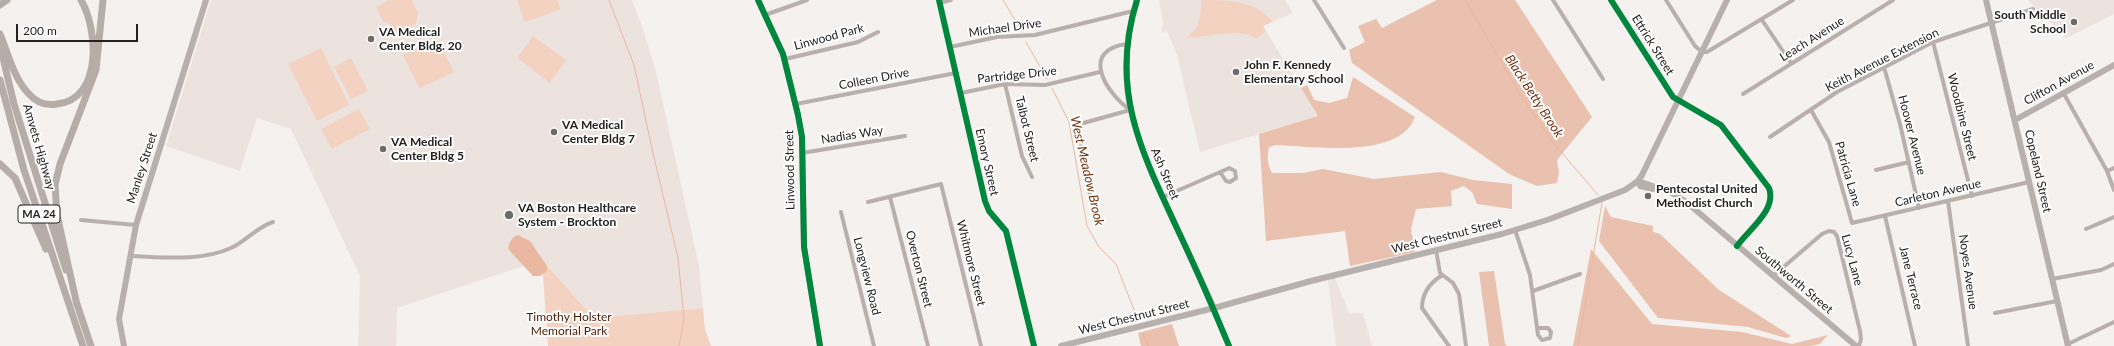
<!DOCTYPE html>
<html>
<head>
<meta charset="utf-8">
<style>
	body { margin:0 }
	#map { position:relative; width:2114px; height:346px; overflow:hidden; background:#f4f1ef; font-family:Lato,sans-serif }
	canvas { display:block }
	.scale { position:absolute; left:16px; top:24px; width:122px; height:18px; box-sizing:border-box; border:2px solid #242120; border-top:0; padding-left:5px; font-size:12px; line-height:14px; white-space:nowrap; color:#242120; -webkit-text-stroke:3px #fefefe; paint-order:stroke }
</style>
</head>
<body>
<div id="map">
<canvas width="2114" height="346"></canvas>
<div class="scale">200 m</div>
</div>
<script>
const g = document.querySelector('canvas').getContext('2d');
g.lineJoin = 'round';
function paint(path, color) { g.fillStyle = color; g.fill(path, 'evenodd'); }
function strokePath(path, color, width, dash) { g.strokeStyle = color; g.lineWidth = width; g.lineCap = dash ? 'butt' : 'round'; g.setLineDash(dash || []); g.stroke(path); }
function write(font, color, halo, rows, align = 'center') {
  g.font = font + ' Lato,sans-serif'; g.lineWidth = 4; g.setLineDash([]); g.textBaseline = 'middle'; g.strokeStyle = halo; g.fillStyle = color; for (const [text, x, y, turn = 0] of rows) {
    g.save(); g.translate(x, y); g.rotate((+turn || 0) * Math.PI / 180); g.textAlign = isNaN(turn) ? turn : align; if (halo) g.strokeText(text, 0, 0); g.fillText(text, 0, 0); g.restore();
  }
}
paint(new Path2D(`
	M211 0H632L643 29 656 72 699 266 703 308 594 318 542 260 397 308 396 346H358L360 276 291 129 257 118 240 171 166 146Z
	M1159 0H1285L1293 13 1263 26 1318 116 1200 152 1177 55 1167 31 1161 33 1163 23Z
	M2028 0H2114V14L2066 38Z
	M1335 278 1349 313H1363L1372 346H1336L1328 280Z`), '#ece3df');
paint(new Path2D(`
	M389 0H412L418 13 416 23 405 32 395 34 390 24 383 21 376 7Z
	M517 0H557L561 9 525 22Z
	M1202 0C1229 0 1256 0 1273 22L1263 26 1266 31 1256 39C1238 26 1206 39 1186 37 1202 29 1199 15 1202 0Z
	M533 36 566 60 550 83 517 58Z
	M433 46 444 52 454 72 421 88 418 86 403 55 417 48Z
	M321 48 349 105 317 121 288 64Z
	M351 58 368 91 351 99 334 67Z
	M359 109 370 129 332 149 321 129Z
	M542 260 594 318 703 308 705 329 711 346H548Z`), '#f4d2c2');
paint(new Path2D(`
	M1437 0H1515L1592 117 1557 160 1559 173 1557 183 1537 186 1509 174 1352 63 1349 50 1365 42 1358 26 1376 19 1382 28Z
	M1353 77 1415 117C1400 160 1311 146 1276 145L1269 147C1267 156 1267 164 1272 173H1303L1323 169 1374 179 1441 172 1473 180 1512 184V209L1477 204 1472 192 1464 186 1451 191 1452 206 1416 209 1411 229 1415 252 1350 266 1345 231 1266 241 1259 134 1318 116 1301 88 1307 85 1314 100 1329 103 1347 98Z
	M1605 206 1611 217 1653 226V232L1660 234 1719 290 1791 336 1786 338 1748 327 1658 318 1599 241Z
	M1591 249 1652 324 1742 332 1792 344 1828 335 1820 344 1810 346H1573Z
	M1494 271 1505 344 1507 346H1489L1479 272Z
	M1172 324 1179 346H1141L1138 333Z`), '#e9c1ae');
paint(new Path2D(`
	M518 235 530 241 547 266V271L540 276H533L509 250C507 244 513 236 518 235Z`), '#eab7a0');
strokePath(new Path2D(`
	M609 0 634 65 652 149 678 258 684 319 679 346
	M1003 0 1022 32
	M1465 0 1518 91 1551 140 1598 195
	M1026 42 1047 79
	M1052 88 1069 122 1087 226 1099 247 1116 264 1138 320
	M1143 333 1148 346
	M1578 346 1602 203`), '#eab7a0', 1);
strokePath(new Path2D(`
	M939 0 985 201 989 211 1006 231 1034 346
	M1314 0 1344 48
	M1553 0 1603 79
	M1611 0 1673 97 1721 125 1769 188C1777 210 1749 229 1737 246
	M1666 0 1695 46 1702 52H1707L1793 0
	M939 3 951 0
	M765 15 807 0
	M1762 20 1791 63
	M1933 42 1972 196
	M1127 44C1079 50 1106 93 1130 110
	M950 47 997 37 1035 35 1133 11
	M785 59 858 42 878 32
	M1884 67 1900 124 1919 208
	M1005 84 1022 156 1032 177
	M961 93 1005 84 1045 85 1100 72
	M1743 94 1893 0
	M2064 94 2107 171 2114 190
	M796 104 956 73
	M1811 110 1829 142 1852 223 2029 182
	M1770 137 1837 92 1933 42 2033 9
	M802 153 905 136
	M1876 170 1909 162
	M2107 171 2114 168
	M890 197 928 346
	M1163 197 1227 169 1229 168 1235 171 1236 178 1230 182 1226 181 1220 172
	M1948 201 1968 346
	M868 202 941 184 981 346
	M1095 210 1091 201 1078 126 1080 124 1130 110
	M841 212 874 346
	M1885 216 1915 346
	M81 220 136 225
	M2086 229 2114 217
	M1515 230 1530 275 1538 335 1542 340 1550 338 1551 332 1548 328H1537
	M1436 250 1440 273 1453 283 1459 294 1466 346
	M130 256C162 257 200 262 231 248 246 241 257 227 273 222
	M1441 276C1430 283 1422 293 1422 308L1449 346
	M1773 276 1822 234 1829 231 1834 232 1837 236 1860 331 1861 339 1859 346
	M2052 279 2101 270 2114 264
	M1533 291 1580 274
	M1214 308 1229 346
	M1995 313 2057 301
	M2068 344 2114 322`), '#b9b0ad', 4);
strokePath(new Path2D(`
	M758 0 783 54 798 115 802 137 804 247 820 346
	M1137 0C1111 81 1135 138 1169 211 1184 243 1199 276 1214 308
	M1986 0 2068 346
	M2015 120 2114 65
	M1638 181 1670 192 1685 201 1856 346
	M1638 181 1640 186 1653 189
	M124 346 119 319 136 225 206 0
	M1061 346 1214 308 1311 281 1502 234 1550 219 1625 190 1638 181 1642 175 1727 0`), '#b8b0ac', 6);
strokePath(new Path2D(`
	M0 5 7 0
	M0 34C8 53 14 79 29 94 36 102 46 106 57 104 103 99 98 29 81 0
	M0 45 14 104 66 270
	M0 80 24 170 83 346
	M0 164 15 178 46 249
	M76 301 91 346
	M77 305 57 215 55 185 60 164 96 70 103 0`), '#b6ada8', 7);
strokePath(new Path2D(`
	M758 0 783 54 798 115 802 137 804 247 820 346
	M939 0 985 201 989 211 1006 231 1034 346
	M1137 0C1110 86 1139 147 1175 224 1194 264 1212 305 1229 346
	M1611 0 1673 97 1721 125 1769 188C1777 210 1749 229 1737 246`), '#00873e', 6);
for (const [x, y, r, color] of [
	[2074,22,4,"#6d6a68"],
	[371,39,4,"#6d6a68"],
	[1236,72,4,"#6d6a68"],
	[554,132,4,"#6d6a68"],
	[383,149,4,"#6d6a68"],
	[1648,196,4,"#6d6a68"],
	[509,215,5,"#6d6a68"]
]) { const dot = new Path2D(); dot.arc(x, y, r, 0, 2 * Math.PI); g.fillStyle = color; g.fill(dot); strokePath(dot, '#fefefe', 1.5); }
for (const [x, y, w] of [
	[39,214,42]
]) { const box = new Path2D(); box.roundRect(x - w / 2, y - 9, w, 18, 3); g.fillStyle = '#fefefe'; g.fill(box); strokePath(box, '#242120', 1); }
write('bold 11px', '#242120', null, [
	["MA 24",39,214]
]);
write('bold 12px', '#242120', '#fefefe', [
	["South Middle",2066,15,"right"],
	["School",2066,29,"right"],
	["VA Medical",379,32],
	["Center Bldg. 20",379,46],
	["John F. Kennedy",1244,65],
	["Elementary School",1244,79],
	["VA Medical",562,125],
	["Center Bldg 7",562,139],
	["VA Medical",391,142],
	["Center Bldg 5",391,156],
	["Pentecostal United",1656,189],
	["Methodist Church",1656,203],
	["VA Boston Healthcare",518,208],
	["System - Brockton",518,222]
], 'left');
write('12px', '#242120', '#fefefe', [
	["Michael Drive",1005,28,-8],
	["Linwood Park",829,37,-15],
	["Leach Avenue",1812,39,-32],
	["Ettrick Street",1653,45,58],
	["Keith Avenue Extension",1882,60,-27],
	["Partridge Drive",1017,75,-6],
	["Colleen Drive",874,79,-11],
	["Clifton Avenue",2059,83,-29],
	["Woodbine Street",1962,117,76],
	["Talbot Street",1027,129,76],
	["Nadias Way",852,135,-9],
	["Hoover Avenue",1912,135,76],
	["Amvets Highway",39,147,74],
	["Emory Street",987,162,77],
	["Manley Street",142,168,-72],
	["Linwood Street",790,170,-91],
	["Copeland Street",2038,171,77],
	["Ash Street",1165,174,67],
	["Patricia Lane",1848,174,74],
	["Carleton Avenue",1938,193,-13],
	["West Chestnut Street",1447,236,-14],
	["Lucy Lane",1852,260,75],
	["Whitmore Street",971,263,76],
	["Overton Street",919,269,76],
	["Noyes Avenue",1968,272,82],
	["Longview Road",867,276,76],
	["Jane Terrace",1911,278,76],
	["Southworth Street",1794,280,40],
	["West Chestnut Street",1134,317,-14]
]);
write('12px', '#4a1d05', '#fefefe', [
	["Timothy Holster",569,317],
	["Memorial Park",569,331]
]);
write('italic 13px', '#743412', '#fefefe', [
	["Black Betty Brook",1534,96,57],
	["West Meadow Brook",1087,171,77]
]);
</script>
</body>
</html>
